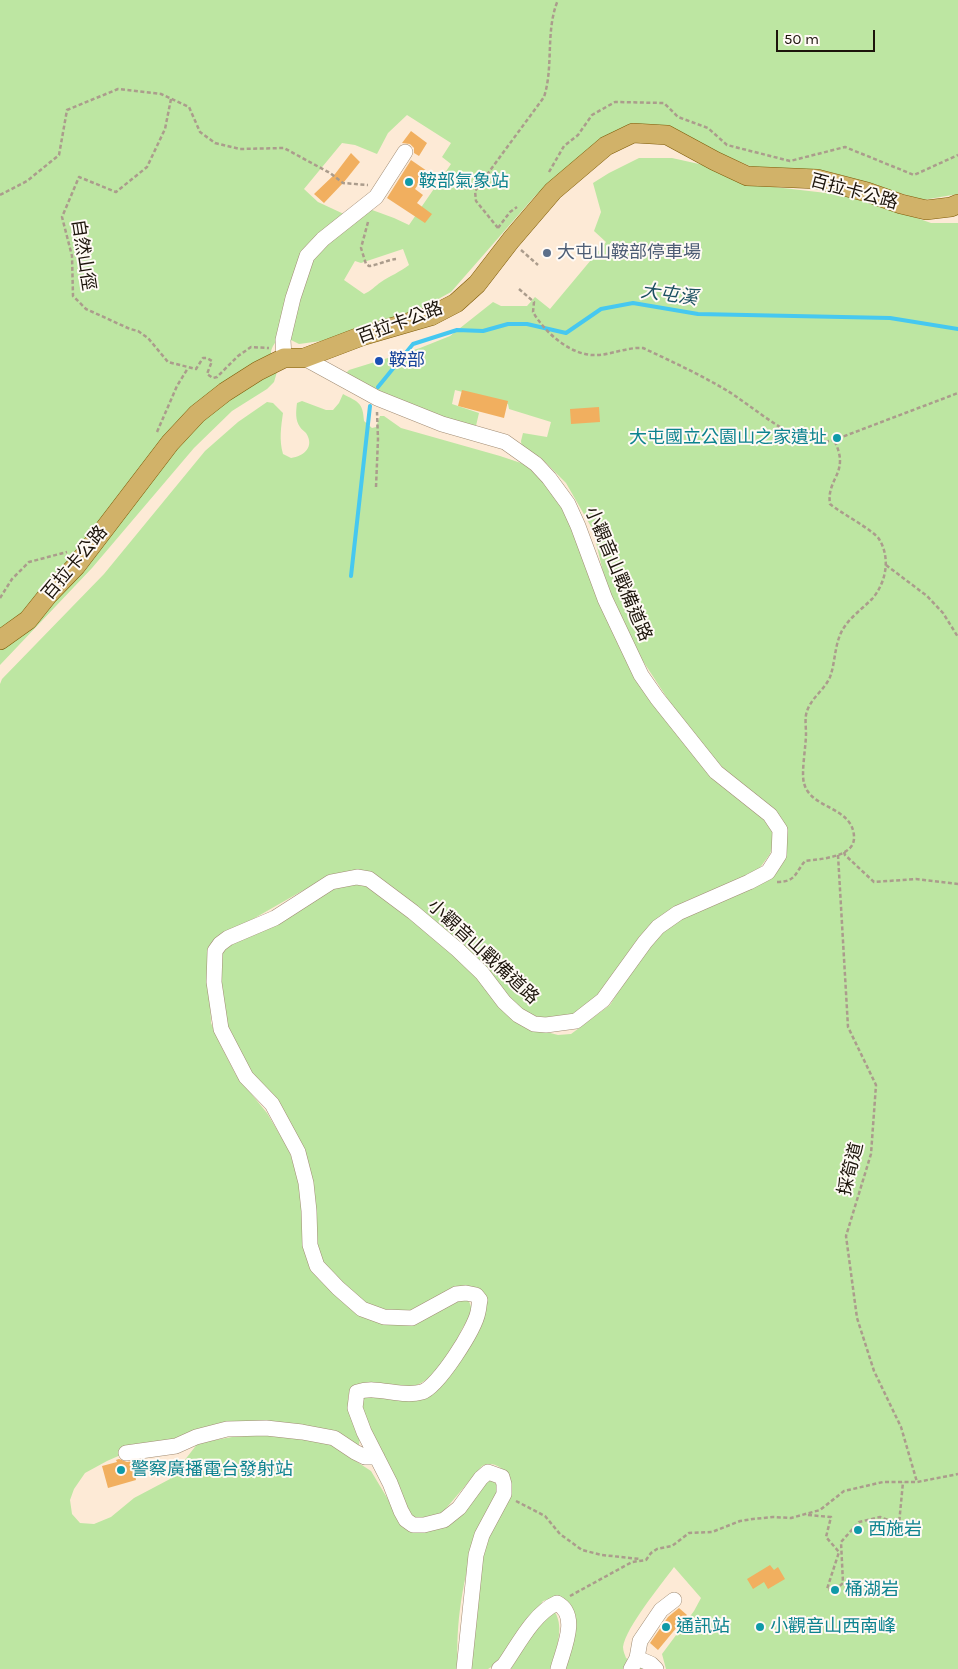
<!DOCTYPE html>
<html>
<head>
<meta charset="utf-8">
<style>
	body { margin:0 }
	#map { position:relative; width:958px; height:1669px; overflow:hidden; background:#fdead6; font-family:Karla,sans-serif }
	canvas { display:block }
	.scale { position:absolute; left:776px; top:30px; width:99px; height:22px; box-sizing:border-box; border:2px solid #1c140b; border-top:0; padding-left:6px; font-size:15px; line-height:18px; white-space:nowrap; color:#1c140b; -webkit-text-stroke:4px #fffaf5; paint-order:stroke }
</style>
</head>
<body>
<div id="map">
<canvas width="958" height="1669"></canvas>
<div class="scale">50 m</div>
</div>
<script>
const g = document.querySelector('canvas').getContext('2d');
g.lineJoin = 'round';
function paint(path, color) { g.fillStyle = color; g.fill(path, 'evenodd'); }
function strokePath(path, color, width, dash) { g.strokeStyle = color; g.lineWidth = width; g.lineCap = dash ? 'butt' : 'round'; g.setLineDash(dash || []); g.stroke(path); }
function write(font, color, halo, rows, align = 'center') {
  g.font = font + ' Karla,"Noto Sans TC",sans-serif'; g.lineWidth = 4; g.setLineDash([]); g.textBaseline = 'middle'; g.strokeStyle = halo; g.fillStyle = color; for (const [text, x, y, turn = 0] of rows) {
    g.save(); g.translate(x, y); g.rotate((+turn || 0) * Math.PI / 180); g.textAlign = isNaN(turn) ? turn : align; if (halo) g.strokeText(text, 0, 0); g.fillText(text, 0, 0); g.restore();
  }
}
paint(new Path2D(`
	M0 0H958V194L923 200 826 171 759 170 654 125 573 165 535 196 451 292 411 314 321 341 299 344 287 338 280 337C267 351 270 355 277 372L274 382 267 389 232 411 194 448 92 568 0 665ZM407 115 451 143 442 157 451 164 409 225 394 218 364 207 346 215 318 202 304 189 342 143 355 145 377 154 388 133ZM403 249 409 265C400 272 390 276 381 282 375 286 371 291 364 294L344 280 355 261 361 263Z
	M639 158H672L708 166 757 185 835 194 877 204 931 223H958V1669H666L662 1654 694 1611 701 1598 674 1567C661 1585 626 1627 623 1647 623 1651 625 1655 626 1658L645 1669H563L570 1638 554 1598 543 1601 499 1662 488 1669H472L470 1666 484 1548 507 1474C500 1466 492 1461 482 1466L443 1512 428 1519 411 1518 360 1406 365 1394 421 1398 484 1296 431 1300 406 1312H391L371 1307 357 1298 318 1258 311 1179 249 1074 226 1029 222 1008 220 957 227 944 332 887 363 882 443 943 535 1029 558 1035 571 1034 610 1005 631 971 655 936 668 925 778 864 787 851 783 820 719 767 673 707 639 655 609 597 593 530 566 483 540 457 522 450 521 441 523 433 547 437 551 422 509 409 508 404 455 390 452 404 479 413 475 430 400 404 346 373 349 370 420 348 450 336 493 302 501 306H527L535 297 550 309 606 242 594 231 601 212 593 183 609 173Z
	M343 394C358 402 363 402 364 421L372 428 376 427 380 416H384L401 428 500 456 533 467 553 482 644 686 766 820 772 830 774 842 770 854 759 869 741 880 686 901 661 917 616 978 572 1021 529 1016 376 877H332L302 891 218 939 209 969 211 1023 220 1044 236 1075 267 1113 289 1150 299 1182 304 1215V1250L377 1320 466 1297C469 1302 472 1305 471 1311 470 1317 465 1324 462 1329 452 1350 440 1375 417 1385 400 1392 369 1388 351 1388 340 1411 363 1429 359 1445L355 1446 300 1426 141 1446 107 1461 85 1473 74 1489 70 1500 72 1514 80 1523 94 1524 111 1517 134 1498 170 1479 198 1443 232 1437 272 1434 309 1438 335 1446 348 1456 371 1471 404 1526 428 1530 487 1479C494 1481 499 1484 498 1492 496 1505 483 1520 478 1533 463 1576 455 1624 458 1669H0V684L2 679 104 574 205 451 238 422 267 402 273 403 283 413C281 427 279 440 283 454L291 458C304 456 315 447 306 433 304 431 301 429 300 427 295 420 296 411 297 403L302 401 326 410H333L339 403Z
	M555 1612C565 1629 555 1652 551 1669H511L532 1633 547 1615Z`), '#bde6a2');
strokePath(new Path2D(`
	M378 387 413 344 457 330 483 331 508 324H527L566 333 601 309 633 303 698 314 890 318 958 329
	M351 576 370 406`), '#46c8f0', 4);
paint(new Path2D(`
	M411 131 427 143 419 156 414 153V148L410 144 402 143Z
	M351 153 360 162 344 182 324 203 314 194 335 174Z
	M411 160 427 171 415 189 423 195 417 203 432 214 425 223 387 198Z
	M462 390 508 401 504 418 458 406Z
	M599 407 600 422 571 424 570 409Z
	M119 1459 127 1462 141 1460 144 1469 134 1471 136 1480 108 1488 102 1466 117 1462 116 1460Z
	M770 1565 774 1570 778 1567 785 1579 768 1589 764 1582 753 1589 747 1579Z
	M679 1608 687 1615 658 1650 650 1643 668 1617Z`), '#f1af5f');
const minor = new Path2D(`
	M284 358 283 340 293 298 307 256 323 239 376 197 405 152
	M304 358 377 398 442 424 505 442 536 464 549 478 568 504 578 526 605 599 641 675 657 698 716 772 770 815 780 830 779 855 768 872 749 882 678 913 658 927 645 942 603 1000 576 1021 546 1025 534 1024 518 1015 504 1002 482 973 458 950 413 912 369 879 357 877 331 882 275 918 228 938 220 944 215 951 214 982 221 1029 246 1077 272 1104 298 1152 306 1183 309 1211 310 1245 317 1266 338 1288 362 1309 384 1317 412 1318 456 1294 466 1293 476 1295 480 1300C479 1304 479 1308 478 1312 475 1329 438 1387 422 1392 400 1398 378 1385 357 1392L355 1408 364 1432 390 1483 401 1511 406 1520 413 1525H424L444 1520 459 1508 481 1478 488 1472 502 1477 504 1484V1494L482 1535 476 1555 464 1669
	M126 1453 176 1446 196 1437 227 1429 266 1428 302 1432 334 1438 355 1452 365 1457H377
	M637 1658 640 1641 661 1610 674 1600
	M499 1669 504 1665C518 1645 534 1613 557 1603 580 1615 563 1650 558 1669
	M631 1669 637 1658 651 1664 656 1669`);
const major = new Path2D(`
	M0 640 28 620 48 595 76 566 170 443 197 414 225 392 258 371 284 358H304L362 336 431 316 456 303 477 284 511 240 553 191 606 146 633 133 667 135 715 161 747 176 817 179 867 192 901 204 926 210 951 207 958 204`);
strokePath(minor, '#a18c74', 16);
strokePath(major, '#7e5a07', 20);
strokePath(new Path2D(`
	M171 99 165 129 147 167 116 192 79 177 62 217 72 256 73 296 86 309 130 329 138 331 148 338 168 362 196 369 203 358H207L212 361 207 374 213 378 217 377 238 356 251 347 269 348
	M549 172 564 146 578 135 592 115 615 102 664 103 678 117 708 128 727 145 790 161 845 147 914 175 958 155
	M0 195 27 181 59 155 67 110 118 89 161 94 189 107 200 132 215 143 240 149 284 148 330 173 343 183 368 185
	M368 222 361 248 366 264 369 266C378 265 387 260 396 259
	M498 228 510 212 517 207
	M498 228 476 201 475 191 544 97C554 66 545 31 558 0
	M521 250 538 265
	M519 289 534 302 533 312C545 333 572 357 598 355 613 354 628 347 643 348 671 361 699 374 726 390 751 405 787 438 815 442 821 443 828 441 834 440L958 393
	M157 432 177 386 188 368
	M376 487 378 439 377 412
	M886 565 927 596 943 613 958 637
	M0 598 12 579 29 562 67 552
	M844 852 845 855 874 882 916 879 958 884
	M838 855 848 1027 876 1085 871 1154 846 1236 857 1318 874 1371 901 1427 917 1482
	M777 882C796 882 795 873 805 861 821 859 856 857 854 836 852 806 810 809 804 783 801 773 806 746 806 734 806 728 805 721 806 715 809 699 824 691 830 677 836 661 834 641 845 626 852 616 863 608 872 599 886 583 891 558 879 539 872 529 842 514 830 504 826 478 851 473 834 440
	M516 1501 545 1516 560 1534 582 1550 602 1555 640 1559
	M808 1515 831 1517 826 1537 839 1552 827 1589 835 1590 843 1583 841 1542 859 1522 880 1517 899 1524 903 1482
	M570 1596 632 1562 646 1560 651 1553 657 1549 672 1546 689 1533 712 1532 740 1521 753 1519 773 1517 791 1518 820 1510 844 1491 883 1482H917L958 1474`), '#ab9c8c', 2.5, [4, 2.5]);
strokePath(minor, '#fff', 15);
strokePath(major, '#d1b269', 19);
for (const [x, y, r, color] of [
	[409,182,5,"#0f9aa8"],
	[547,253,5,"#5c6f8a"],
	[379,361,5,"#1a4fb4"],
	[837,438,5,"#0f9aa8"],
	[121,1470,5,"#0f9aa8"],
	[858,1530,5,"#0f9aa8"],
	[835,1590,5,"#0f9aa8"],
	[666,1627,5,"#0f9aa8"],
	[760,1627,5,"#0f9aa8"]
]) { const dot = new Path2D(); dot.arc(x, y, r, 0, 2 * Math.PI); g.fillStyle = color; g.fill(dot); strokePath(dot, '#fffaf5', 2); }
write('18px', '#0d838f', '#fffaf5', [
	["鞍部氣象站",419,182],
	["大屯國立公園山之家遺址",827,438,"right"],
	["警察廣播電台發射站",131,1470],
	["西施岩",868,1530],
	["桶湖岩",845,1590],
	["通訊站",676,1627],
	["小觀音山西南峰",770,1627]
], 'left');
write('18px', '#1c140b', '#fffaf5', [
	["百拉卡公路",854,192,15],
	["自然山徑",83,255,81],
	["百拉卡公路",400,323,-20],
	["百拉卡公路",75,563,-50],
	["小觀音山戰備道路",618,574,67],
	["小觀音山戰備道路",483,952,43],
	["採筍道",851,1169,-76]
]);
write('18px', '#4e5e75', '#fffaf5', [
	["大屯山鞍部停車場",557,253]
], 'left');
write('18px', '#164399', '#fffaf5', [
	["鞍部",389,361]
], 'left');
write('italic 19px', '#1b5061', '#fffaf5', [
	["大屯溪",669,295,8]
]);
</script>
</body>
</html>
